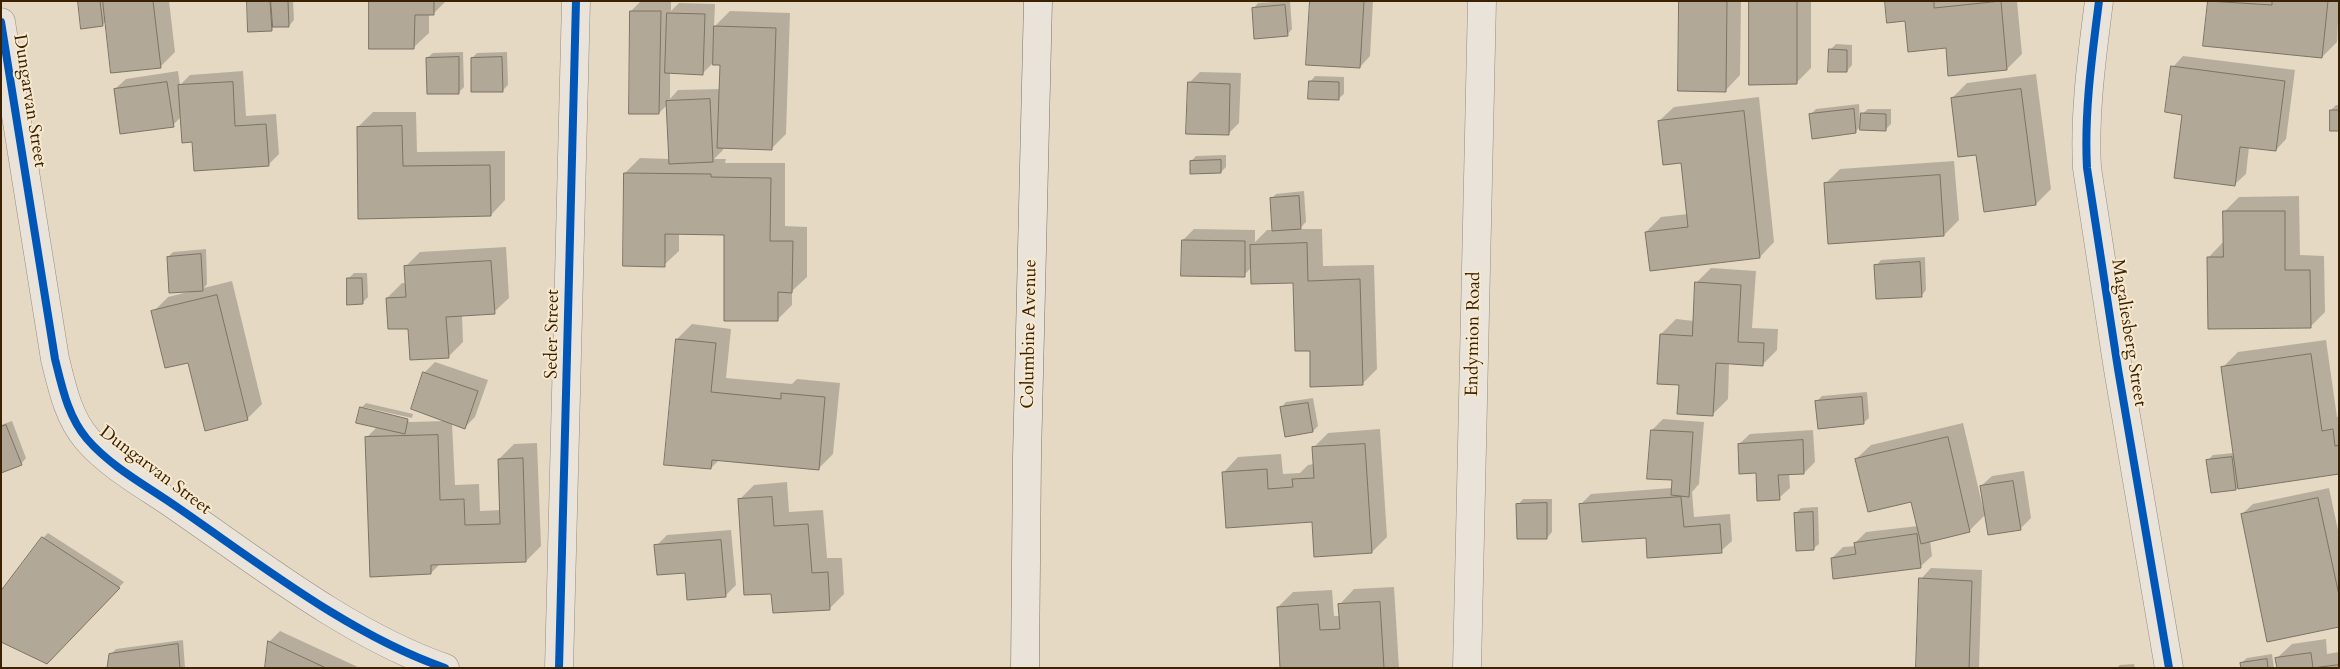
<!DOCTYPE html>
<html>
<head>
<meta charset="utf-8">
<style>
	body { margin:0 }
	#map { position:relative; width:2340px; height:669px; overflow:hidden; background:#e5d9c4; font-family:Cardo,serif }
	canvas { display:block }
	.frame { position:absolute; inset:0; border:2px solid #3a2101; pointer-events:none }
</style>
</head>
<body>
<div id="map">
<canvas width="2340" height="669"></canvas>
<div class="frame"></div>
</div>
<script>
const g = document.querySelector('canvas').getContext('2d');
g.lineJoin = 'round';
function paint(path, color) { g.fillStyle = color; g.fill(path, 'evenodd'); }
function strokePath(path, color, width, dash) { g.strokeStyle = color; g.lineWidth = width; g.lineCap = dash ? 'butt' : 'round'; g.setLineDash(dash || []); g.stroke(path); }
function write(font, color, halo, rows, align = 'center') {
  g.font = font + ' Cardo,serif'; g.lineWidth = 4; g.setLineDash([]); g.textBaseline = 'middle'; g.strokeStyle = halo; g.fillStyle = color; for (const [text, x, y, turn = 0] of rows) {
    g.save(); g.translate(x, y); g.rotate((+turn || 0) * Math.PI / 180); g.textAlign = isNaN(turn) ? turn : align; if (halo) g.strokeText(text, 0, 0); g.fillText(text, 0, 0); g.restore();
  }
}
paint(new Path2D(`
	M79 1H169L175 52 160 67 107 21 102 25Z
	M248 1H293L294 20 289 26H275L271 30Z
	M371 1H446L433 14H429V33L414 47Z
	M641 1H671V11L679 3 715 4 714 27 730 11 790 13 786 134 771 149 723 147V150L714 159H726L725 163H785V226L807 227V277L792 291V305L777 320 725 233H679V251L664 265 625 173 640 158 670 159 668 104 659 113 631 11ZM714 62 721 64V89L678 90 670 99V72L702 74Z
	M1290 1 1292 29 1287 35 1253 9 1258 3Z
	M1311 1H1373L1370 56 1360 67Z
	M1680 1H1741L1740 75 1726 90Z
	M1750 1H1811V68L1796 83Z
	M1886 1H2017L2022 54 2007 69 1950 74 1947 47 1906 20Z
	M2209 1H2339L2337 42 2322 57Z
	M1836 44 1852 45V65L1847 71 1830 50Z
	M463 52 464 87 459 92 427 58 433 53Z
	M507 52 508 85 502 91 472 58 477 53Z
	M2183 56 2295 70 2286 139 2276 150 2249 147 2246 174 2235 184 2183 114 2173 67Z
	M178 71 180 85 190 75 243 71 246 116 276 114 279 154 268 165 193 141 181 117 173 125 115 89 126 79Z
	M1200 72 1241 73 1239 123 1228 134 1189 83Z
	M2036 74 2051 189 2036 204 1977 153 1952 98 1967 83Z
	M1315 76 1344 77V94L1338 99 1310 82Z
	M1759 97 1774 242 1760 257 1646 232 1661 217 1688 214 1682 162 1659 121 1674 107Z
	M1859 104 1860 121 1862 114 1868 109H1891V124L1885 130 1862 125 1855 132 1810 115 1816 109Z
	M2336 105H2339V130L2331 110Z
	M373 112H416L417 152 505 151V200L491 215 359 217 358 127Z
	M1226 155V167L1221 172 1191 161 1196 156Z
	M1954 161 1959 220 1944 235 1825 184 1840 169Z
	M1304 191 1306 222 1299 229H1322L1323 266 1374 265 1377 369 1362 384 1311 350 1294 282 1252 267 1244 275 1183 240 1194 229 1255 230V242L1267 230H1273L1271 199 1276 194Z
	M2299 196 2300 255 2324 256 2325 312 2310 327 2209 257 2223 242 2224 212 2239 197Z
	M506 247 509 298 494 312 462 315 463 342 448 357 409 327 387 298 402 283H406L405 267 420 252Z
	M206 249 207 284 204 288 232 281 262 404 247 419 189 361 153 312 168 297 188 292 168 257 173 252Z
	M1925 257 1926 290 1921 296 1876 266 1881 260Z
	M1711 268 1756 271 1752 328 1778 329 1777 350 1762 365 1729 363 1728 399 1713 414 1680 384 1661 334 1676 319 1694 321 1697 282Z
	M354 273H367L368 297 362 303 348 279Z
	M692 324 731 329 726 378 792 384 797 379 840 383 833 454 818 469 720 459 711 468 677 339Z
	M2326 340 2337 417H2339V473L2236 489 2208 460 2213 455 2234 453 2223 367 2238 352Z
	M435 362 488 380 475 417 464 428 452 423 455 485 479 484 480 511 501 510 499 459 514 444 537 443 541 546 526 561 440 564 431 573 366 438 377 427 361 408 366 403 413 414 412 418 363 407V409L411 422 445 421 424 373Z
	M1867 392 1869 418 1863 423 1816 402 1822 396Z
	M1313 398 1318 426 1313 431 1281 408 1286 402Z
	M1663 419 1704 422 1699 484 1692 492 1694 517 1730 514 1732 541 1721 551 1647 536 1580 505 1591 494 1672 488 1673 479 1652 430Z
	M12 421 26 458 21 464 1 471V425Z
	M1963 423 1983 508 1985 507 1981 486 1992 476 2024 471 2031 518 2020 529 1986 514 1970 530 1930 540 1932 556 1921 566 1834 578 1832 558 1843 547 1856 546 1855 543 1866 532 1918 526 1912 500 1856 459 1871 445Z
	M1380 429 1387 537 1372 552 1224 472 1238 457 1281 454 1283 474 1300 473 1308 465 1314 464 1313 448 1328 433Z
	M1813 430 1815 462 1804 473H1789L1790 488 1779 498 1739 444 1750 434Z
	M787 482 789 512 823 510 827 558H842L844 594 830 608 772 592 739 500 754 485Z
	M2329 488 2339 535V625L2242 514 2253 504Z
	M1523 499H1552V532L1547 538 1518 505Z
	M1818 507 1819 544 1813 549 1796 513 1801 508Z
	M731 530 736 585 725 596 686 572 656 546 667 535Z
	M48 533 124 582 47 663 43 538Z
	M1931 568 1982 570 1979 668H1918L1921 579Z
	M1394 587 1399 668H1282L1278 607 1293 592 1332 590 1334 616H1340V604L1354 589Z
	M280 631 360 668H267L269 642Z
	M2326 639 2327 654 2339 652V668H2278L2277 658 2292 644Z
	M183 640 185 668H108L110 655 116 649Z
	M2272 654 2274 668H2242L2241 663 2247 658Z
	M2134 664 2135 668H2117L2120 665Z`), '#0003');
const building = new Path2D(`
	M78 1H100L103 26 81 29Z
	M103 1H153L161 68 111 73Z
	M247 1H270L272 31 248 32Z
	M271 1H288L289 27H273Z
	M369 1H434V15H415L414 49H369Z
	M1310 1H1364L1360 68 1306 65Z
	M1679 1H1727L1726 92 1678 91Z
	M1749 1H1797V84L1749 85Z
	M1885 1H1934V8L2001 1 2007 70 1948 76 1946 48 1908 52 1905 21 1887 23Z
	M2208 1 2272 5V1H2328L2322 58 2203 46Z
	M1285 5 1288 36 1254 39 1252 8Z
	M630 11H661L659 114H629Z
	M667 13 705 14 703 75 665 73Z
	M714 26 776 28 772 150 717 148 720 65H713Z
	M1829 49 1847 50V72H1828Z
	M459 57V94H427L426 58Z
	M502 57 503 92H471V58Z
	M2171 66 2285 81 2276 151 2240 147 2235 186 2174 178 2182 115 2165 112Z
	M1309 81 1339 82V100L1308 99Z
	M167 82 174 127 120 134 114 89Z
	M233 82 235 126 266 124 269 166 194 171 192 142 182 143 178 85Z
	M1188 82 1230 84 1229 135 1186 134Z
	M2021 89 2036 205 1984 212 1976 155 1958 157 1951 98Z
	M710 99 713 162 669 164 666 101Z
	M1854 109 1856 133 1812 139 1809 114Z
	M2330 110H2339V131H2330Z
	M1744 111 1760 258 1650 271 1645 232 1688 227 1681 163 1663 165 1658 121Z
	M1861 113 1886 114V131L1860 130Z
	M402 126 403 166 490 165 491 216 358 219 357 127Z
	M1221 160V173L1190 174V161Z
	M624 173 711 174V177L771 178 770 241H793L792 293 778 292V321H724V235L665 234V267L623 266Z
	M1940 175 1944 236 1828 244 1824 183Z
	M1299 196 1301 229 1272 231 1270 198Z
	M2223 211H2285V270H2310L2311 328 2208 329 2207 257H2223Z
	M1182 240 1245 241V277L1181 276Z
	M1307 243 1308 281 1360 279 1363 385 1310 387V351H1295L1293 283 1251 284 1250 245Z
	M201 254 203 291 169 293 167 257Z
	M491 261 495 314 446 317 449 358 410 360 408 329H388L386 298 406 297 404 266Z
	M1920 262 1922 297 1876 299 1874 265Z
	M347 278H362L363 304 347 305Z
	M1695 282 1741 285 1738 342 1764 343 1763 366 1716 363 1713 416 1677 414 1679 385 1657 384 1660 334 1692 336Z
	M217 295 248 420 205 431 188 363 165 368 151 311Z
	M676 339 716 343 711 392 781 399V393L825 397 819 470 712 460 711 469 664 465Z
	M2311 354 2322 431 2333 429 2335 446 2339 445V474L2238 489 2221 367Z
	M423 372 478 391 465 429 411 409Z
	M1862 397 1864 424 1818 429 1815 401Z
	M1308 403 1313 432 1285 437 1280 407Z
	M360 407 408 419 405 434 356 423Z
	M6 425 22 465 1 473V427Z
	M1651 430 1693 432 1689 497 1671 495 1672 480 1647 479Z
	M438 435 440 500 464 499 465 525 500 524 498 459 523 458 526 562 431 565V574L370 577 365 437Z
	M1948 437 1970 532 1921 544 1911 502 1868 512 1855 459Z
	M1803 440 1804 474 1778 475 1780 500 1757 501 1756 473 1739 474 1738 444Z
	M1365 444 1372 553 1314 557 1312 522 1226 528 1222 472 1267 469 1268 489 1293 487 1292 479 1314 478 1312 447Z
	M2232 457 2236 490 2211 493 2206 460Z
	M2013 481 2021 530 1988 535 1980 486Z
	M772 497 774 526 808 524 812 573 828 572 830 610 773 613 771 594 744 595 738 499Z
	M1681 497 1684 527 1720 524 1722 553 1647 558 1646 538 1582 542 1579 504Z
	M2318 498 2339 595V627L2267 642 2241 514Z
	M1547 503V539H1517L1516 504Z
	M1813 512 1814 550 1796 551 1794 513Z
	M1917 534 1921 568 1833 579 1831 558 1856 554 1854 543Z
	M42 537 120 588 47 664 1 642V591Z
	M721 540 726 597 687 600 685 573 657 575 654 545Z
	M1919 578 1972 581 1969 668H1916Z
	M1380 602 1384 668H1280L1277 607 1318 604 1320 630 1340 629 1338 604Z
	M268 641 326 668H265Z
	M178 644 180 668H107L109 654Z
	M2311 653 2313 668H2277L2275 658Z
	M2267 659 2268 668H2241L2240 663Z
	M2339 665V668H2313Z`);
paint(building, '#b1a897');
strokePath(building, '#7c7363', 1);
const minor = new Path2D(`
	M2099 1C2092 56 2084 113 2087 168L2118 369 2169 668
	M1 22 55 359C62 387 68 417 87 439 111 467 147 486 177 507 260 564 350 635 445 668
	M559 668 576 1
	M1467 668 1482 1`);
const secondary = new Path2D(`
	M1025 668 1027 457 1038 1`);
strokePath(minor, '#968c7c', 29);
strokePath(secondary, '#7c7363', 29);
strokePath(minor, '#e9e3d9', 28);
strokePath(secondary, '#e9e3d9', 28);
strokePath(new Path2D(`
	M2099 1C2092 56 2084 113 2087 168L2118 369 2169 668
	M1 22 55 359C62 387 68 417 87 439 111 467 147 486 177 507 260 564 350 635 445 668
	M559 668 576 1`), '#0057b8', 8);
write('18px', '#3a2101', '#f7e9d0', [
	["Dungarvan Street",29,101,81],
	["Magaliesberg Street",2128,333,81],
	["Seder Street",553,334,-89],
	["Columbine Avenue",1030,334,-89],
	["Endymion Road",1474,334,-89],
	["Dungarvan Street",155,471,37]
]);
</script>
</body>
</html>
